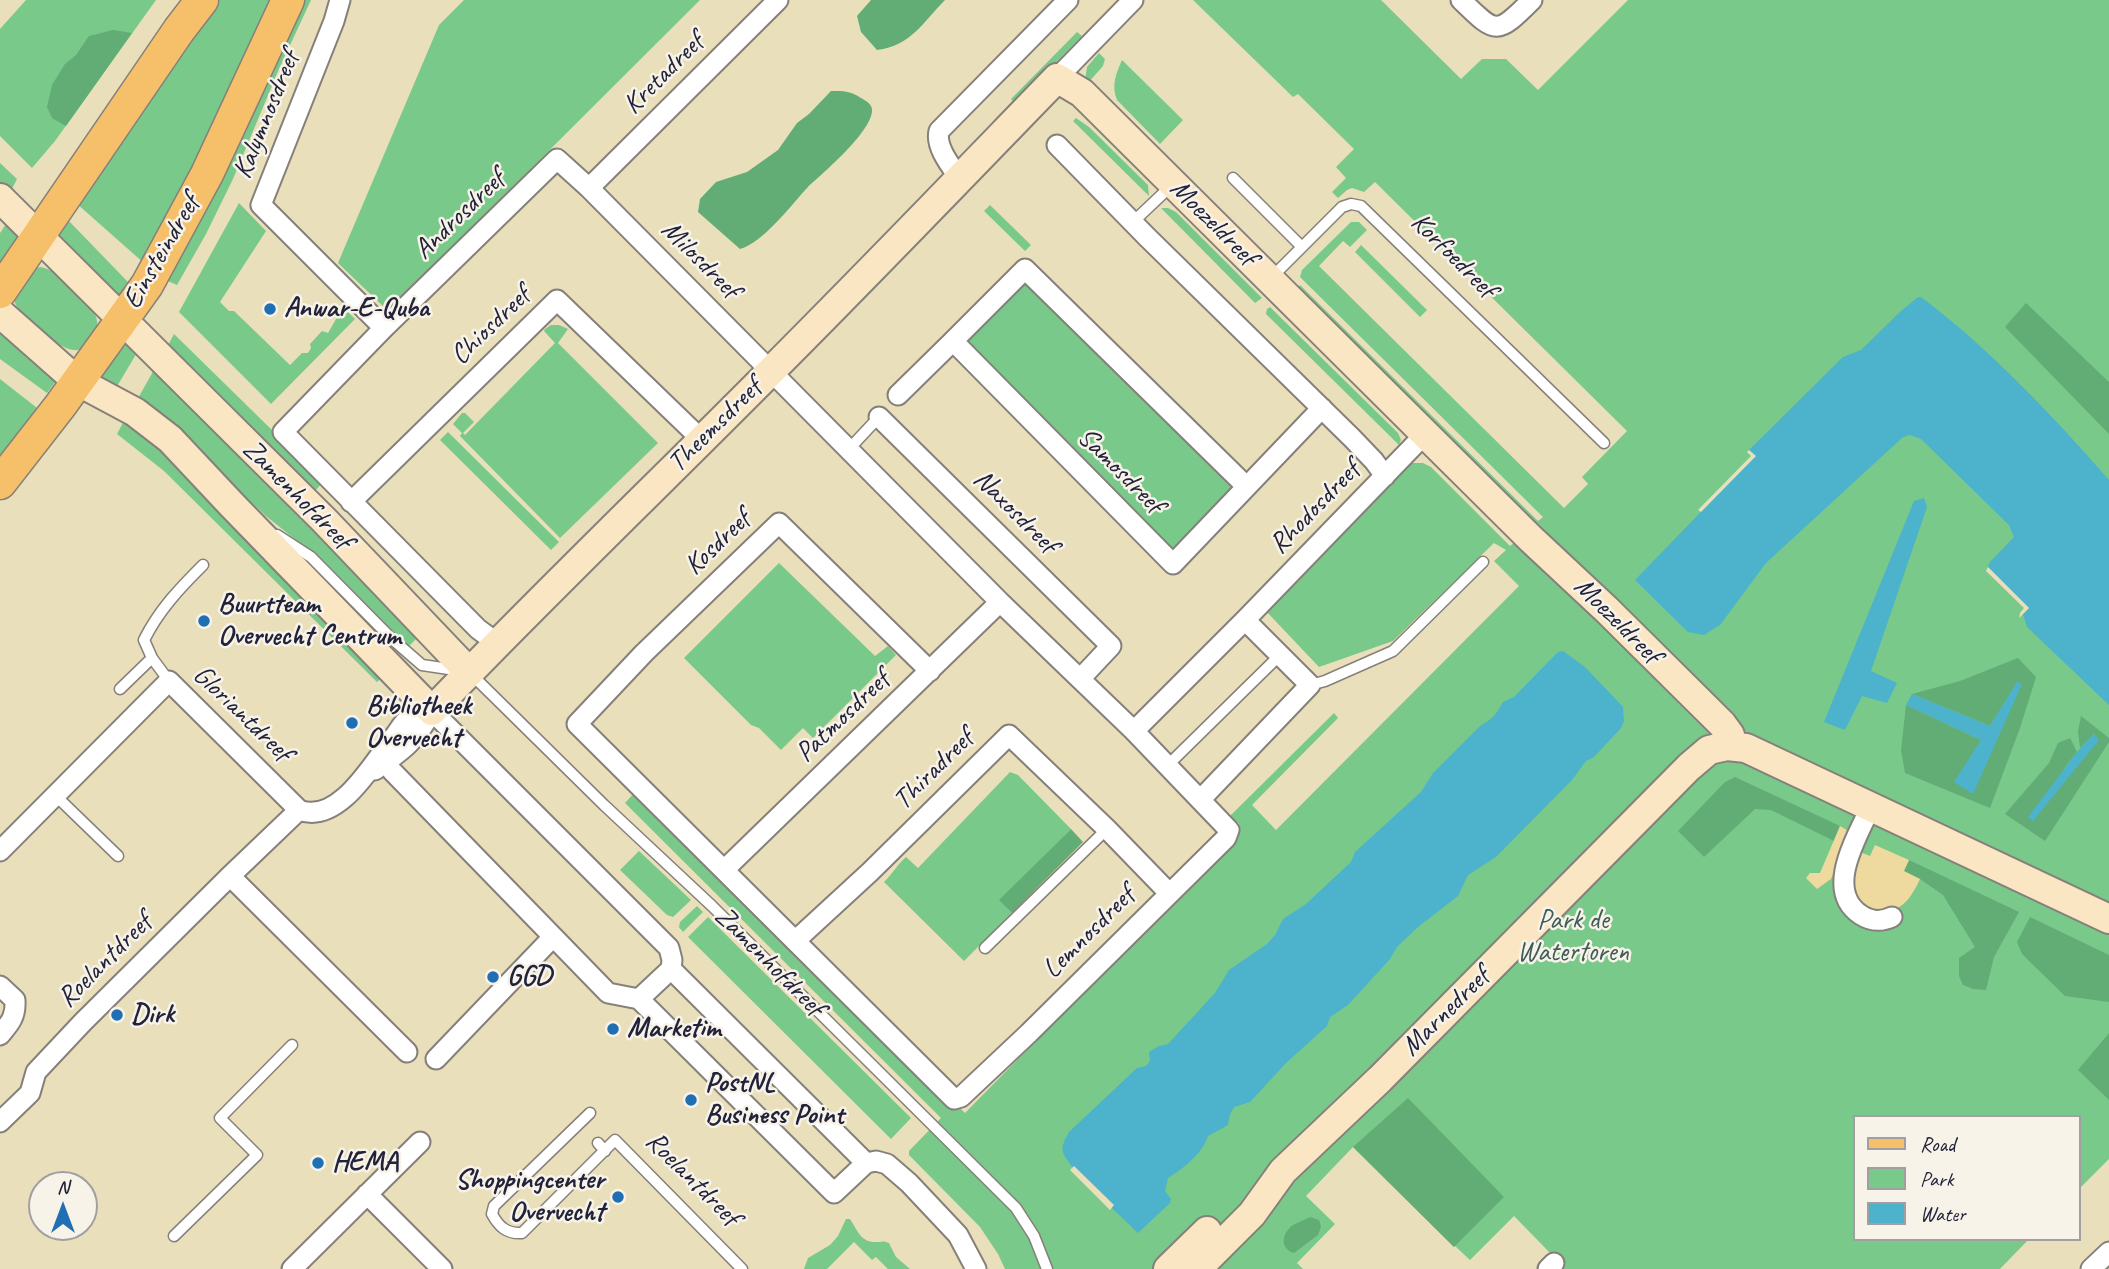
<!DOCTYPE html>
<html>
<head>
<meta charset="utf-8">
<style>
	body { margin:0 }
	#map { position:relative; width:2109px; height:1269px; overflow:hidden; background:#eadfbb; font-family:Caveat,sans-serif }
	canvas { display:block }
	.legend { position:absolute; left:1853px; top:1115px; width:228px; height:126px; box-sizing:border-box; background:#f7f3e8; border:2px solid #a29fa3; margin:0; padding:9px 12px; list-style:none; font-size:21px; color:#22223b }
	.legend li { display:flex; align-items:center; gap:14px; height:35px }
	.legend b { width:35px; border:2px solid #a29fa3 }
	.north { position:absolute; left:28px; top:1171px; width:70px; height:70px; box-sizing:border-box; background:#f7f3e8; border:2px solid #a29fa3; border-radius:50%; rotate:0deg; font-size:19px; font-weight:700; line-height:28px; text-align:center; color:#22223b }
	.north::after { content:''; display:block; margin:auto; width:24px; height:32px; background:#1f6fb2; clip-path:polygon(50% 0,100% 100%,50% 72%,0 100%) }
</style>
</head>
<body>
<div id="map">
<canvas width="2109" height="1269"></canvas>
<ul class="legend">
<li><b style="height:9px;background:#f6c06b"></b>Road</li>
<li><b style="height:19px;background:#78c98a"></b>Park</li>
<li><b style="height:19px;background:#4db2cc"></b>Water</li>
</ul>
<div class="north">N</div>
</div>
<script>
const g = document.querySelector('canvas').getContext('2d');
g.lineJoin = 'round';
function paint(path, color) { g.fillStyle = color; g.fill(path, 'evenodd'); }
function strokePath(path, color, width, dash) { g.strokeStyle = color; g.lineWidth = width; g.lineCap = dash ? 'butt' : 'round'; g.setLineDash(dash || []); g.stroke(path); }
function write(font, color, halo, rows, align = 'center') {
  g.font = font + ' Caveat,sans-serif'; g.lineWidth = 5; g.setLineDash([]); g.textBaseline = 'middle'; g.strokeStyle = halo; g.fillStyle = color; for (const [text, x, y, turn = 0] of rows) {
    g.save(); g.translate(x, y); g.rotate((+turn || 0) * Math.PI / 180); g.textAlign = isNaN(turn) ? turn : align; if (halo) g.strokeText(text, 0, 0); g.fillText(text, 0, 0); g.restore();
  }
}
paint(new Path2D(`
	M26 0H156L55 141 32 168 0 136V29Z
	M213 0H274L219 123 145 264 76 203Z
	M296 0H311L279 69 233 179 206 234 177 285 161 278Z
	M464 0H700L388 311 338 263 439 25Z
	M1193 0H1381L1461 79 1482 59H1506L1538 90 1628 0H2109V1159L2079 1189V1117H1855V1239H2029L2000 1269H1554V1257L1514 1216 1470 1260 1455 1246 1454 1247 1353 1147 1306 1196 1335 1224 1297 1263 1303 1269H1005L998 1254 980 1227 909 1155V1151L941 1118 625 803 636 791 965 1113 1224 849C1231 845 1243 833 1239 824 1239 823 1230 816 1230 816L1334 713 1338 718 1252 805 1276 830 1519 586 1494 561 1506 550 1494 543 1393 641 1319 667 1265 610 1411 463H1423L1431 467 1510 546 1517 540 1297 289 1300 285 1538 521 1543 517 1300 277 1302 270 1351 222H1359L1367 230 1350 247 1343 241 1319 266 1564 508 1588 484 1582 477 1627 431 1375 182 1364 192 1352 188 1347 190 1338 198 1332 192 1346 178 1336 167 1354 149 1298 94 1293 97Z
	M1077 32 1082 36 1015 104 1011 99Z
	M1099 53 1105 59 1103 66 1088 83 1085 80 1087 67Z
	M1122 60 1183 120 1160 144 1117 100C1111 85 1116 74 1122 60Z
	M1076 118 1089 127 1148 185 1149 196 1073 121Z
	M0 163 17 179 0 212Z
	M239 203 266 231 220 302 229 311H234L290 365 302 353H308L311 348 310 344 322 331 328 333 343 307 355 319 271 404 179 312Z
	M990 205 1031 245 1025 251 984 211Z
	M1161 208H1168L1176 212 1262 298 1255 303Z
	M66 218 128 282 120 298 53 237Z
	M8 221 25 239 0 274V233Z
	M1361 245 1427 310 1420 317 1355 252Z
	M41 267C59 271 71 286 83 299 89 306 96 312 97 321 99 335 88 352 73 350 57 348 21 317 15 303 15 302 14 293 14 292L32 269Z
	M1025 280 1234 489 1173 554 965 343Z
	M1270 307 1398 433 1401 440 1399 445 1266 314 1267 309Z
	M0 322 59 377 47 393 0 359Z
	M551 325H559L568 329 558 343 658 443 560 538 460 436 462 433 453 424 462 413H465L474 422 463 433 465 435 555 343 544 331 545 329Z
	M174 334 324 481 315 491 299 481 166 349Z
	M122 336 138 351 116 388 90 383Z
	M155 368 422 633 408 647 317 557 266 516 179 433 137 400Z
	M0 379 41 411 0 464Z
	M125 419 172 457 288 583 382 677 377 682 164 471 117 434Z
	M448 432 559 542 551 550 440 440Z
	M779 563 875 656 888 646 896 655 813 738 803 728 781 750 759 728 751 725 684 658Z
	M1010 772 1018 775 1071 829 1000 900 1012 913 964 961 884 882C893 873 897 865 906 857L918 868Z
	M639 851 691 900 673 917 667 915 620 870Z
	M697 906 703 912 683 932 679 927 680 922Z
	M708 917 911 1118 891 1139 688 937Z
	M846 1219H850C858 1231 861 1243 877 1242 889 1242 878 1240 889 1243L896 1257 910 1269H888L876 1257 872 1260 854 1242 827 1269H804L808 1258 830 1245 838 1236Z`), '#78c98a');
paint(new Path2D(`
	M871 0H945C923 22 911 46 877 50L861 32 857 16Z
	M113 30 132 33 66 126 52 118 47 107 52 85 65 64 76 55 89 36Z
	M831 91C844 91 851 91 861 98 866 101 871 103 872 109 874 130 823 173 808 187 791 205 763 243 740 249L698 212 700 199 716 182 747 172 778 150 797 123 809 114Z
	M2026 303 2109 382V434L2005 327Z
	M2018 658 2036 677 2020 728 1990 808 1905 773 1901 750 1906 705 1981 740 1955 782 1973 793 2017 683 1990 726 1912 694 1960 681Z
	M2081 716 2109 738V742L2045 841 2005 814 2049 763 2058 743 2070 738 2077 752 2066 766 2032 821 2098 740 2094 734 2080 748 2078 731Z
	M1735 777 1840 826 1834 841 1771 810 1755 809 1704 857 1678 831 1725 782Z
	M1071 829 1083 842 1012 913 999 900Z
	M1909 860 2019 912 1994 957 1986 990 1973 989 1963 985 1959 976V958L1975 947 1943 895 1920 879 1903 871Z
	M2030 917 2109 955V1002L2065 996 2022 954 2017 942Z
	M2109 1033V1100L2078 1070Z
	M1408 1098 1504 1197 1454 1247 1353 1147Z
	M1310 1217 1319 1220 1321 1227 1318 1235 1294 1253C1279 1248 1282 1233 1293 1225 1298 1222 1305 1220 1310 1217Z`), '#62ad76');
paint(new Path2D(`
	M1840 826 1850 832 1831 879 1817 889 1806 878 1810 873H1820Z
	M1875 845 1909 860 1904 871 1920 879C1911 898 1901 914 1878 911 1869 910 1863 908 1856 903 1852 881 1853 873 1860 852L1870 856Z`), '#eeda9e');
paint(new Path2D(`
	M1918 297H1921C1989 348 2053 416 2109 480V705L2027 627 2023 614 2029 608 1988 567 1990 562 2014 537 2009 525 1921 439 1910 435 1903 437 1766 563 1720 625 1704 635 1688 632 1635 580 1755 456 1749 450 1843 357 1861 350 1901 311Z
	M1924 498 1927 507 1871 671 1897 683 1887 703 1862 696 1845 730 1824 722 1914 501Z
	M1563 651 1585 667 1623 707 1624 721 1621 728 1594 757 1586 761 1572 780 1496 857 1468 875 1458 896 1418 927 1397 947 1390 959 1348 1005 1330 1017 1327 1026 1286 1063 1250 1102 1234 1107 1230 1114 1228 1125 1208 1136C1202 1154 1184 1168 1168 1178L1165 1191 1171 1199 1170 1203 1138 1233C1122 1217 1068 1169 1063 1152 1061 1145 1066 1138 1069 1132L1137 1068 1146 1066 1150 1061 1149 1052 1159 1046 1168 1044 1215 993 1229 970 1267 944 1275 935 1283 919 1306 904 1351 862 1355 852 1421 792 1433 773 1480 726C1491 720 1497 714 1503 702L1514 697 1558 652Z
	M2017 682 2022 684 1973 794 1954 782 1981 740 1906 705 1912 694 1990 726Z
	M2094 734 2099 740 2033 821 2028 817 2077 752Z`), '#4db2cc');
paint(new Path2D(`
	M1749 450 1756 456 1701 512 1698 510 1751 456 1747 452Z
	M1988 567 2029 608 2019 618 2020 613 2024 608 1986 571Z
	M1074 1166 1114 1205 1110 1210 1070 1170Z`), '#eadfbb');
const lane = new Path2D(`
	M1233 178 1302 247
	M1133 222 1171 186
	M1277 272 1342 207 1351 204 1361 206 1604 443
	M849 449 879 417
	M277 535 311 557 391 638 422 665 469 672 604 805 712 906 1016 1208 1034 1236 1047 1269
	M169 681 152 658 144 640C159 610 179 589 203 565
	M1310 685 1325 681 1393 651 1483 562
	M120 689 152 658
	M1168 765 1280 655
	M56 796 118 856
	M985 948 1107 829
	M590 1113 494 1206 492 1214C499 1227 507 1234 522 1233L615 1140 742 1269
	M598 1143 605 1151
	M174 1236 257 1155 220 1118 292 1045`);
const street = new Path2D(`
	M340 0 334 21 261 205 384 328
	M1461 0C1496 34 1496 36 1532 0
	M1057 78 1133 0
	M1057 145 1147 237 1352 438 1374 461 1385 476
	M960 179C951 166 935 147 939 131L1068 0
	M589 188 778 0
	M898 395 953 341
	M879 417 1111 646 1080 679
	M1246 486 1025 269 953 341 1173 564 1322 408
	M351 502 557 300 702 440
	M497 643 478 629 283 432 384 328 557 159 589 188 1000 602 1134 731 1229 830 1226 838 1029 1033 961 1097 954 1099 577 724 644 653 779 523 930 671
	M432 711 669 948 672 960 671 969 639 999 834 1193 866 1163
	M1134 731 1245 620 1425 434
	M375 770C403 750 415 742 432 711
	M392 771 608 993 639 999
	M1201 799 1310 685 1245 620
	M1871 806C1858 836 1823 890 1861 915 1872 922 1881 922 1892 917
	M0 851 169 681 299 810C340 826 375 759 396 734 399 730 402 724 406 721 413 716 424 714 432 711
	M724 870 1000 602
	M230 876 407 1052
	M795 941 870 872 1009 735 1107 829 1169 893
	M671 969 866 1163 876 1161 887 1164 909 1183 958 1235 976 1269
	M0 986 15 1000C16 1017 10 1023 0 1035
	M436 1059 552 938
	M0 1122 30 1093 36 1072 83 1022 230 876 299 810
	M367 1194 442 1269
	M292 1269 420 1142
	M1548 1269 1554 1263
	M2091 1269 2109 1252`);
const secondary = new Path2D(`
	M1057 78 1082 93 1531 539 1607 610 1722 724 1730 735 1732 745
	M0 198 324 520 469 672
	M0 313 77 381 135 412 170 439 232 505 432 711C543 595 659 484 772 370 868 274 962 176 1057 78
	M1168 1269 1207 1231
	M1197 1269 1252 1214 1283 1171 1380 1079 1689 767 1709 750 1727 746 1746 748 2109 919`);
const primary = new Path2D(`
	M0 292 179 30 202 0
	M0 483 60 406 147 285 207 174 288 0`);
strokePath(lane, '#86807b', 13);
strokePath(street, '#86807b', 23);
strokePath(secondary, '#86807b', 32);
strokePath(primary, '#86807b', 35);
strokePath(lane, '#fff', 10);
strokePath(street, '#fff', 19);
strokePath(secondary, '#fbe6c4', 28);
strokePath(primary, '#f6c06b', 32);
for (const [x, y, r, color] of [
	[270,309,7,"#1f6fb2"],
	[204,621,7,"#1f6fb2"],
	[352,723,7,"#1f6fb2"],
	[493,977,7,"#1f6fb2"],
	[117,1015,7,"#1f6fb2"],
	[613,1029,7,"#1f6fb2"],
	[691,1100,7,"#1f6fb2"],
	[318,1163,7,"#1f6fb2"],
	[618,1197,7,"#1f6fb2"]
]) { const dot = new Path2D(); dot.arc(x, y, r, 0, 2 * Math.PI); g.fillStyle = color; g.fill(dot); strokePath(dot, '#f7f3e8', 2.5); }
write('28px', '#22223b', '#f7f3e8', [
	["Kretadreef",664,74,-45],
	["Kalymnosdreef",267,115,-68],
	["Androsdreef",460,215,-44],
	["Moezeldreef",1213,223,45],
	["Einsteindreef",162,252,-60],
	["Korfoedreef",1453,256,45],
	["Milosdreef",700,260,45],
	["Chiosdreef",491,326,-44],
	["Theemsdreef",715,426,-45],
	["Samosdreef",1120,471,45],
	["Zamenhofdreef",297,495,45],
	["Rhodosdreef",1315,508,-46],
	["Naxosdreef",1015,512,45],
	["Kosdreef",718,543,-44],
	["Moezeldreef",1617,621,45],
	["Gloriantdreef",242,714,44],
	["Patmosdreef",843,717,-44],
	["Thiradreef",934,770,-45],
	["Lemnosdreef",1089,933,-45],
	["Roelantdreef",105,961,-45],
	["Zamenhofdreef",769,962,45],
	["Marnedreef",1446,1012,-45],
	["Roelantdreef",692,1179,45]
]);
write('bold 28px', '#22223b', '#f7f3e8', [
	["Anwar-E-Quba",284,309],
	["Buurtteam",218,605],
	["Overvecht Centrum",218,637],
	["Bibliotheek",366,707],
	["Overvecht",366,739],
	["GGD",507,977],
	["Dirk",131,1015],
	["Marketim",627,1029],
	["PostNL",705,1084],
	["Business Point",705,1116],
	["HEMA",332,1163],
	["Shoppingcenter",604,1181,"right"],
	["Overvecht",604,1213,"right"]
], 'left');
write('28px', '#405c57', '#f7f3e8', [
	["Park de",1573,921],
	["Watertoren",1573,953]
]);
</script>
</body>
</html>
